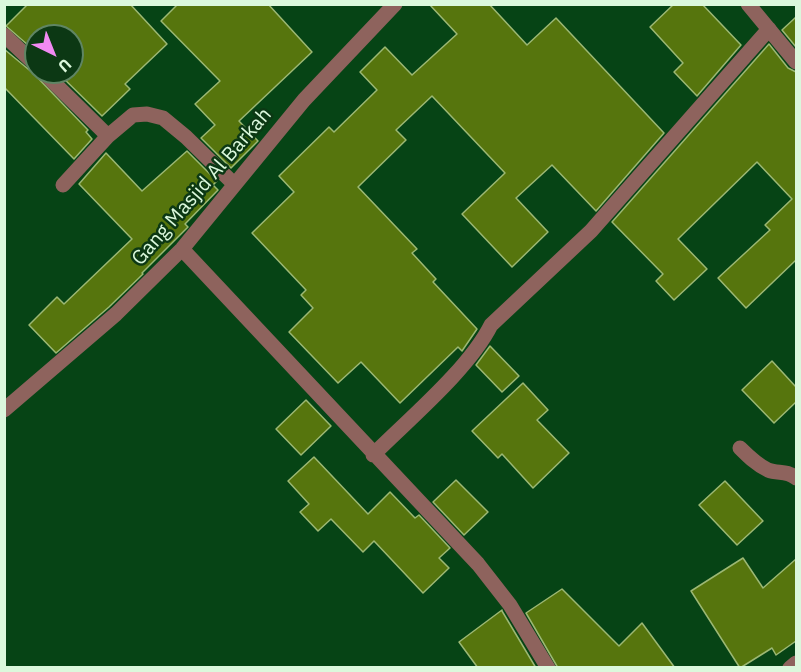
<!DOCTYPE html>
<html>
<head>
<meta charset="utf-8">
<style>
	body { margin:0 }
	#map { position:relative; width:801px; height:672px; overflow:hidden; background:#064415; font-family:"IBM Plex Sans",sans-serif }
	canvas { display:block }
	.frame { position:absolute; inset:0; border:6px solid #dbf8dc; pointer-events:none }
	.north { position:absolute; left:24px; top:24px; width:60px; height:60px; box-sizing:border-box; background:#0c3814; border:2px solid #5f8564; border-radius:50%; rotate:137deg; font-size:16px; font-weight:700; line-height:24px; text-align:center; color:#dbf8dc }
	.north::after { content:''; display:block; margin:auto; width:21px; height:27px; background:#f28af3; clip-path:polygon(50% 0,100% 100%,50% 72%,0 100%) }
</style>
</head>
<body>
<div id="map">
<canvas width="801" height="672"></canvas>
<div class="frame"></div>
<div class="north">U</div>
</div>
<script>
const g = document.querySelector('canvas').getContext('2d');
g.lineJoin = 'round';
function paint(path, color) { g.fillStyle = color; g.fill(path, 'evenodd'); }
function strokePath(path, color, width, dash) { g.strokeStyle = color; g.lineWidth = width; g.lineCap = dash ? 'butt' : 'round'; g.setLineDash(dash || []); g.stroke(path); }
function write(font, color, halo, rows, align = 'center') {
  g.font = font + ' "IBM Plex Sans",sans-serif'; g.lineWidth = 5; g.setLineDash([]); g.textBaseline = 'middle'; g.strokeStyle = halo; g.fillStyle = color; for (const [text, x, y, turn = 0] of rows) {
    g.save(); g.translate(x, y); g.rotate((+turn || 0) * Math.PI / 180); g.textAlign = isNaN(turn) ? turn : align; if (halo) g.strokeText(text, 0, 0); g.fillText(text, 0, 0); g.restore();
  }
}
const building = new Path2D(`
	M28 4H130L167 44 125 84 130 89 102 116 57 72H72V36H36V52L6 26Z
	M178 4H268L312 52 239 121 258 141 231 168 201 138 215 125 195 104 220 81 161 21Z
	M429 4H489L527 45 556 18 664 133 596 211 552 165 516 198 548 232 512 267 462 214 505 173 432 96 396 130 406 140 358 187 417 249 412 253 436 279 433 282 477 329 462 351 458 347 400 403 361 362 338 383 289 332 313 308 301 295 306 290 252 233 294 192 279 176 329 127 334 132 377 90 360 72 385 47 412 75 457 34Z
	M674 4H702L741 45 697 96 674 72 683 63 650 27Z
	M796 17V47L782 30Z
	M769 44 788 68 796 72V260L746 308 718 278 770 230 765 225 792 199 757 162 678 239 707 269 674 300 656 281 663 274 612 222Z
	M4 49 34 74 88 130 86 132 92 139 74 159 4 87Z
	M187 151 217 181 213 185 218 190 185 224 188 227 142 273 143 274 109 307 56 353 29 325 57 297 64 304 132 239 79 184 106 153 142 191Z
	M490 346 519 376 502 392 476 365Z
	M772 361 796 387V402L774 423 742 390Z
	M523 383 548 410 537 420 569 453 533 488 502 454 498 458 472 431Z
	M306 400 331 426 301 455 276 429Z
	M314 457 368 514 390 492 415 518 419 515 450 548 439 558 449 568 423 593 374 541 363 552 331 519 318 531 300 512 309 504 288 481Z
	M456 480 488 512 464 535 433 502Z
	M725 481 763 521 737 545 699 505Z
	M743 558 763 588 796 559V641L776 655 772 648 740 668 691 591Z
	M562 589 619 646 642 623 675 668H558L526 613Z
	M502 610V611L536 668H478L459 642Z`);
paint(building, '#56750d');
strokePath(building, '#9cb874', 1.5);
strokePath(new Path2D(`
	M748 4 796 62
	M4 35 36 65
	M43 72 108 136 133 115 147 114 163 118 186 137 234 184
	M63 185 108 136
	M182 249 478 564 510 605 548 668
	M4 410 116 314 182 249 304 100 395 4
	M740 448C748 456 757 465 768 470 778 474 787 470 796 478
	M373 455C409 419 469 369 491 325L591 231 769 29
	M790 668 796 663`), '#8e635d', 15);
write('20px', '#dbf8dc', '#0c3814', [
	["Gang Masjid Al Barkah",202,187,-49]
]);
</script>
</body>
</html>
